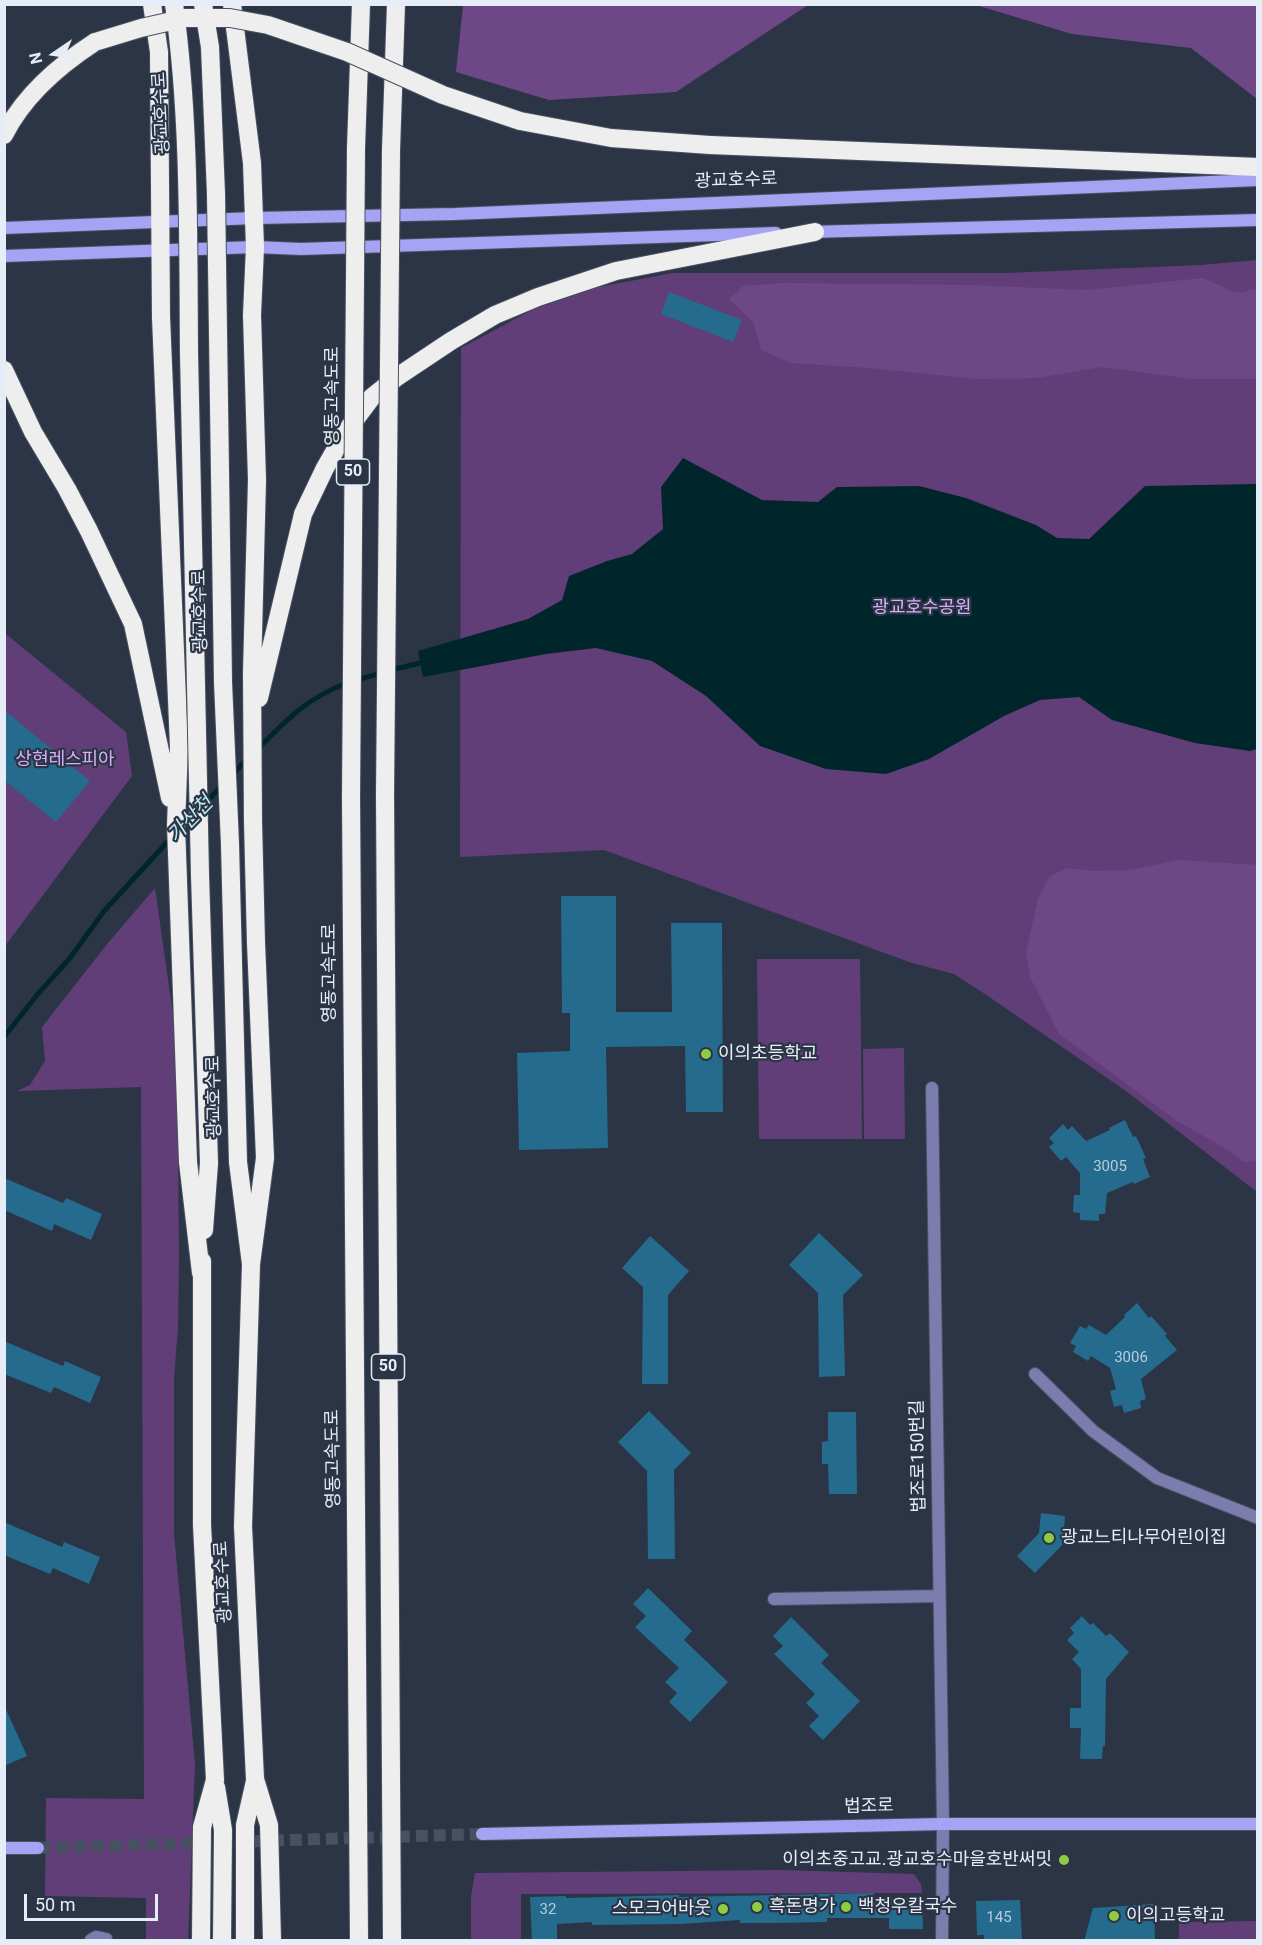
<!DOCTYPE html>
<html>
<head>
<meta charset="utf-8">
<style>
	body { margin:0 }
	#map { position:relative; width:1262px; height:1945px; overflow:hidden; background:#2b3546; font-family:Roboto,sans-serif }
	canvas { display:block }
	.frame { position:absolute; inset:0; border:6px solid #e6edf8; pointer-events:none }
	.north { position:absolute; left:24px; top:24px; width:60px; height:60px; -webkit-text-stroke:4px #2b3546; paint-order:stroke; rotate:257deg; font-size:16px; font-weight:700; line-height:24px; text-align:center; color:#e6edf8 }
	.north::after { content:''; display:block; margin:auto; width:21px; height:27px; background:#e6edf8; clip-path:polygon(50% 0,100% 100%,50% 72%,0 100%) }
	.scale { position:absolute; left:24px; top:1894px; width:134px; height:27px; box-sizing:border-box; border:3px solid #e6edf8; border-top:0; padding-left:8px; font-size:18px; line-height:21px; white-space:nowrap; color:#e6edf8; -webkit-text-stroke:4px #2b3546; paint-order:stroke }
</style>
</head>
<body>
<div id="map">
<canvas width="1262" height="1945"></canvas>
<div class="frame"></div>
<div class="north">N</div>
<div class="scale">50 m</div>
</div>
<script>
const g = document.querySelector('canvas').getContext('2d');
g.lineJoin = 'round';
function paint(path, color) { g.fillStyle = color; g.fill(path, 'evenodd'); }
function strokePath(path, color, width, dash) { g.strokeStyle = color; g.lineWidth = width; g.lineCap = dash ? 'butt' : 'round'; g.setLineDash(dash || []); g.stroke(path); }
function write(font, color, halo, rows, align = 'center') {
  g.font = font + ' Roboto,"Noto Sans KR",sans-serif'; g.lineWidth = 4.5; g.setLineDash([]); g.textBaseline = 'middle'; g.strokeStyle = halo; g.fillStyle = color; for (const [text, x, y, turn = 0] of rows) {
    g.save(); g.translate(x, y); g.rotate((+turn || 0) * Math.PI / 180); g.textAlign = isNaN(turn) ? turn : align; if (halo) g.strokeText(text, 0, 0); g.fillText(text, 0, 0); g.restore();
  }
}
paint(new Path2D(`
	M1257 260V1192L1126 1091 985 994 954 974 912 963 604 850 460 857 461 348 534 309 599 287 672 273H1006L1201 265Z
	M7 635 126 732 132 776 5 946 4 636Z
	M155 888 177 1043 179 1257 178 1327 174 1379V1533L195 1764 188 1940H146V1898L45 1896 46 1798 144 1799 141 1087 17 1091 30 1085 45 1061 42 1027 108 943Z
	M757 959H860L862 1139H759Z
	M904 1048 905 1139H864L863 1049Z
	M779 1870 914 1874 921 1884 922 1893 521 1894V1940H471V1896L475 1873Z
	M1257 1921V1940H1179V1922Z`), '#623e79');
paint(new Path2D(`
	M463 5V4L808 5 676 92 549 100 456 72Z
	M976 5H1257V99L1191 48 1072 34Z
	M1203 278 1236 293 1257 289V379H1193L1101 367 1037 378 978 379 870 368 791 363 761 350 753 322 729 299 743 286 783 283 970 285 1085 290Z
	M1179 860 1257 865V1160L1244 1162 1218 1144 1177 1121 1059 1034 1030 977 1026 953 1038 899 1050 876 1068 868 1094 871 1128 870Z`), '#6e4787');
paint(new Path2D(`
	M683 458 762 500 818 502 837 487 919 486 966 498 1036 525 1057 538 1089 539 1145 486 1257 484V749L1250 751 1195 743 1112 720 1079 697 1040 700 1004 716 929 759 886 774 826 769 760 746 706 696 652 661 596 648 546 654 423 677 418 651 528 619 562 600 569 576 607 561 632 554 663 529 661 487Z`), '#00262b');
strokePath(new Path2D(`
	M391 670 420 663
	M356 680 382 673
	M257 750C286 720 307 698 347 683
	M232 775 248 758
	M203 806 223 784
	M4 1037 37 995 70 958 104 911 171 838`), '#00262b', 5);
paint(new Path2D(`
	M669 292 742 320 733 342 661 314Z
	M4 710 90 781 56 822 4 780Z
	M561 896H616V1012H672L671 923H722L723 1112H686L685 1046 606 1047 608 1148 519 1150 517 1053 570 1051V1013H562Z
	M1125 1120 1133 1137 1136 1136 1146 1158 1143 1159 1150 1177 1134 1184 1133 1182 1107 1193 1105 1214H1099V1221L1080 1220V1213L1073 1212 1074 1195H1080V1173L1066 1157 1061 1161 1049 1147 1054 1143 1049 1138 1063 1124 1068 1130 1072 1126 1086 1141 1110 1130 1109 1128Z
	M4 1178 63 1203 66 1198 102 1214 91 1240 54 1224 52 1231 4 1210Z
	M819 1233 863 1275 843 1295 845 1376 819 1377 818 1293 789 1265Z
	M650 1236 689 1271 668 1295V1384H642L643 1287 622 1268Z
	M1137 1303 1149 1318 1151 1316 1167 1334 1165 1336 1177 1350 1141 1379 1146 1399 1140 1401 1141 1408 1124 1413 1122 1405 1114 1407 1110 1391 1116 1389 1110 1368 1091 1356 1088 1361 1073 1352 1076 1346 1070 1343 1080 1326 1086 1329 1089 1325 1106 1335 1125 1317 1124 1315Z
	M4 1341 63 1366 65 1361 101 1377 90 1403 54 1387 51 1393 4 1374Z
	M649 1411 691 1453 674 1470 675 1559H648L647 1471 618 1442Z
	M828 1412H856L857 1494H829L828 1464H822V1442L828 1441Z
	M1041 1513 1065 1516 1063 1544 1035 1573 1017 1556 1039 1533Z
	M4 1522 62 1547 64 1542 100 1557 89 1584 53 1568 50 1574 4 1555Z
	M648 1588 692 1631 684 1640 728 1682 690 1722 669 1702 677 1693 665 1682 679 1668 635 1627 646 1616 633 1604Z
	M1082 1616 1090 1625 1093 1623 1106 1636 1110 1633 1129 1652 1106 1679 1105 1746H1103L1102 1759H1080L1081 1728H1070V1708H1081V1669L1072 1659 1079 1652 1067 1640 1074 1633 1070 1628Z
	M791 1617 829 1655 821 1663 860 1701 823 1740 809 1726 819 1716 806 1703 815 1694 774 1654 783 1646 773 1636Z
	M4 1705 27 1756 4 1766Z
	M874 1893V1899L922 1898 923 1929H889V1918H827V1922L776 1923H740V1920L680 1924 592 1925V1922L557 1924V1941H532L530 1897 566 1896V1898L679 1895V1897Z
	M1020 1900 1022 1941H984V1935H977L976 1901Z
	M1154 1904 1155 1941H1084L1093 1908Z`), '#246b8d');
strokePath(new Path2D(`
	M38 1848 482 1834`), '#475161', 12, [12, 6]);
const street = new Path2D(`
	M932 1088 943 1824 942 1940
	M1035 1374 1093 1431 1157 1478 1258 1518
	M774 1599 939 1596
	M91 1940 96 1937 106 1939V1940`);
const secondary = new Path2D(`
	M4 228 255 218 455 214 1258 180
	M809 232 1258 220
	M4 256 255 247 301 249 776 233
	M482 1834 943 1824H1258
	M4 1848H38`);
const highway = new Path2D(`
	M152 4 159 52 161 317 179 747 176 825 188 1162 201 1273
	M232 4 252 163 255 247 252 315 257 480 252 673 253 821 256 943 265 1158 251 1264
	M4 135C24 95 58 66 95 42
	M710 145 1258 167
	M356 148 361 4
	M391 150 396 4
	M4 370 33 432 67 489 89 531 133 624 170 798
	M259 698 303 514 325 468 345 433 372 397 397 377 451 341 495 315 538 297 616 271 815 232
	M385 794 392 1940
	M351 796 359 1940
	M230 844 238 1162 251 1264 243 1526 255 1779 269 1825 272 1940
	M200 875 209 1163 204 1230
	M216 1787 223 1830 222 1940
	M201 1940 202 1827 215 1780 202 1525V1261
	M245 1940V1825L255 1781`);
strokePath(street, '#495262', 14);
strokePath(secondary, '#495262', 14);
strokePath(highway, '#495262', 20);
strokePath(street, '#7d7cae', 12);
strokePath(secondary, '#a6a3f4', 12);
strokePath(highway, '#eee', 18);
const highwayBridge = new Path2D(`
	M174 4C190 119 188 237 189 353 192 527 195 701 200 875
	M203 4 210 47 216 194 223 682 230 844
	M95 42 141 28 185 18H230L268 25 347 52 443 95 520 121 611 138 710 145
	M385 794 391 150
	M351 796 356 148`);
strokePath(highwayBridge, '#495262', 20, []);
strokePath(highwayBridge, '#eee', 18);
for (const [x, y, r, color] of [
	[706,1054,6,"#8ecd42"],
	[1049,1538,6,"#8ecd42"],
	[1064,1860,6,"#8ecd42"],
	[757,1907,6,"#8ecd42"],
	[846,1907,6,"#8ecd42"],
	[723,1909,6,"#8ecd42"],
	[1114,1916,6,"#8ecd42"]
]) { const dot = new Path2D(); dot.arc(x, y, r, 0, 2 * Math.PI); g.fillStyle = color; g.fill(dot); strokePath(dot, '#2b3546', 2); }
write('15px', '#b6ccdd', null, [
	["3005",1110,1167],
	["3006",1131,1358],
	["32",548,1910],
	["145",999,1918]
]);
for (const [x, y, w] of [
	[353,472,33],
	[388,1367,33]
]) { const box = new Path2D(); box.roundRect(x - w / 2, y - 13, w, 26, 4.5); g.fillStyle = '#2b3546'; g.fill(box); strokePath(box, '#e6edf8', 1.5); }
write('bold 16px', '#e6edf8', null, [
	["50",353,472],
	["50",388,1367]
]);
write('18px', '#e6edf8', '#2b3546', [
	["광교호수로",162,113,-93],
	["광교호수로",736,181,-2],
	["영동고속도로",333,396,-90],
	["광교호수로",201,611,-91],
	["영동고속도로",330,973,-90],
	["광교호수로",215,1097,-91],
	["법조로150번길",919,1456,-91],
	["영동고속도로",334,1459,-91],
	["광교호수로",224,1582,-93],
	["법조로",869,1807,-1]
]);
write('18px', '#d9aef8', '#2b3546', [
	["광교호수공원",922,608],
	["상현레스피아",65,760]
]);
write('18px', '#e6edf8', '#2b3546', [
	["이의초등학교",718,1054],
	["광교느티나무어린이집",1061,1538],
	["이의초중고교.광교호수마을호반써밋",1052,1860,"right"],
	["흑돈명가",769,1907],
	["백청우칼국수",858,1907],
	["스모크어바웃",711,1909,"right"],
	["이의고등학교",1126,1916]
], 'left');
write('italic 20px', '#b9eef7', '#2b3546', [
	["가산천",191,820,-46]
]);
</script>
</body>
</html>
